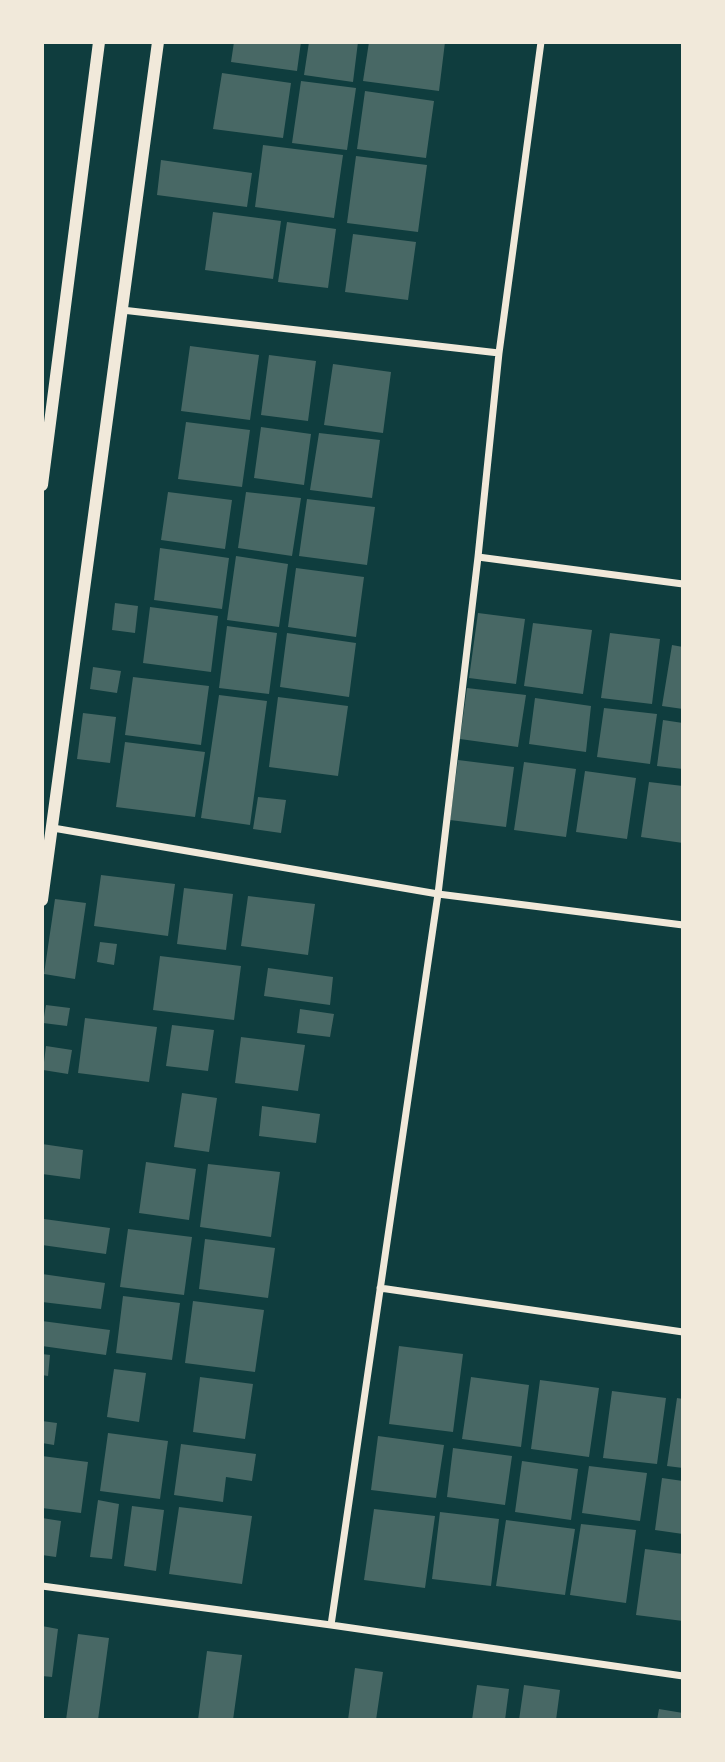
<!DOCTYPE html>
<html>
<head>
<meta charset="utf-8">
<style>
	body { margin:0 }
	#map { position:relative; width:725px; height:1762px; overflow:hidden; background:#0f3d3e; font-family:"PT Sans",sans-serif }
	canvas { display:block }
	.frame { position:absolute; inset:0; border:44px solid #f1e9da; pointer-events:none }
</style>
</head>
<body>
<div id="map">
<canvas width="725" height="1762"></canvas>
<div class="frame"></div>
</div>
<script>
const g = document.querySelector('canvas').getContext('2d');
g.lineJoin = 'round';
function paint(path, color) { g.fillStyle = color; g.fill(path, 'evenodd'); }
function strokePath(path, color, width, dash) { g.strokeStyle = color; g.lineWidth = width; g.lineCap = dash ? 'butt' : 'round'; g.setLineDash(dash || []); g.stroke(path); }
paint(new Path2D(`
	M234 42H301L297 71 231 62Z
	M309 42H358L353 82 304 75Z
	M369 42H445L439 91 363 81Z
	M222 73 291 83 283 138 213 129Z
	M301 81 356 88 347 150 292 143Z
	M365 91 434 101 426 158 357 149Z
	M263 145 343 155 334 218 255 207Z
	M356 156 427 165 418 232 347 223Z
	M161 160 252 173 247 207 157 195Z
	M213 212 281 221 273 279 205 270Z
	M287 222 336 229 328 288 278 282Z
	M353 234 416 242 408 300 345 292Z
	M190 346 259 355 250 420 181 411Z
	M269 355 316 361 308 421 261 415Z
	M333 364 391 372 383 433 324 425Z
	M186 422 250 430 242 487 178 479Z
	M261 427 311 434 304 485 254 478Z
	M319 433 380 440 372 498 310 490Z
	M168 492 232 500 225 549 161 540Z
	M246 492 301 498 292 556 238 548Z
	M307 499 375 507 367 565 299 556Z
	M160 548 229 558 222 609 154 600Z
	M236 556 288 564 279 627 227 620Z
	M296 568 364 577 356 637 288 627Z
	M115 603 138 606 135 633 112 630Z
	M150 607 218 616 211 672 143 663Z
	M478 613 525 619 516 684 469 678Z
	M533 623 592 630 583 694 524 686Z
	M227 626 277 633 269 694 219 688Z
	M287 633 356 643 349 697 280 687Z
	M610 633 660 639 652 704 601 698Z
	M672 645 683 647V709L662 706Z
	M93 667 121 671 117 693 90 689Z
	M133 677 209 686 201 745 125 735Z
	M467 688 526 695 518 747 460 739Z
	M219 695 267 701 250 825 201 818Z
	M278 697 348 706 338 776 269 767Z
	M535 698 591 706 586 752 529 744Z
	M604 708 657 714 650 764 597 757Z
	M83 713 116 717 110 763 77 759Z
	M663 720 683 723V769L657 766Z
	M125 742 205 752 195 817 116 807Z
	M458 760 514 767 506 827 450 820Z
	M524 762 576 769 566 837 514 830Z
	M585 771 636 778 627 839 576 832Z
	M649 782 683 786V843L641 837Z
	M258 797 286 800 281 833 253 829Z
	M101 875 175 884 168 936 94 926Z
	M184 888 233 894 226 950 177 944Z
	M248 896 315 904 308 955 241 946Z
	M55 899 86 903 75 979 44 974Z
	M100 942 117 944 114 965 97 962Z
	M160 956 241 966 234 1020 153 1010Z
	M268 968 333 977 330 1005 264 996Z
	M46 1005 70 1008 67 1026 43 1023Z
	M300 1009 334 1014 330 1037 297 1033Z
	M85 1018 157 1027 149 1082 78 1073Z
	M172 1025 214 1030 208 1071 166 1066Z
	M241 1037 305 1045 298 1091 235 1083Z
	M46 1046 72 1050 68 1074 43 1070Z
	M182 1093 217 1098 209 1152 174 1147Z
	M262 1106 320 1114 316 1143 259 1136Z
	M42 1144 83 1150 80 1179 42 1174Z
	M146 1162 196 1169 189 1220 139 1213Z
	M208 1164 280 1172 271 1237 200 1227Z
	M44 1219 110 1228 106 1254 42 1245Z
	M128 1229 192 1237 184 1295 120 1287Z
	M205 1239 275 1248 268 1298 199 1289Z
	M42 1274 105 1283 101 1309 42 1302Z
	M123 1296 180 1303 172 1360 116 1353Z
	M193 1301 264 1310 255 1372 185 1363Z
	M42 1321 110 1330 106 1355 42 1346Z
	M399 1346 463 1354 453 1432 389 1424Z
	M42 1354 50 1355 48 1376 42 1375Z
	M114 1369 146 1373 139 1422 107 1417Z
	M200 1377 253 1384 245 1439 193 1432Z
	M471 1377 529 1385 521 1447 462 1439Z
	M540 1380 599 1388 589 1457 531 1449Z
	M612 1391 666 1398 657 1464 603 1458Z
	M677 1398 683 1399V1468L667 1466Z
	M42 1421 57 1423 54 1445 42 1443Z
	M108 1433 168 1441 160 1499 100 1491Z
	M378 1436 444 1445 436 1498 371 1490Z
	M181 1444 256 1454 252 1481 226 1477 223 1502 174 1495Z
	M453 1448 512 1456 505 1505 447 1497Z
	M42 1456 88 1462 81 1513 42 1508Z
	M522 1461 578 1469 571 1520 515 1512Z
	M589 1466 647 1473 640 1521 582 1513Z
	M662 1478 683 1481V1534L655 1530Z
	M98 1500 119 1504 112 1559 90 1557Z
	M132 1506 164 1510 156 1571 124 1566Z
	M179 1507 252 1516 242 1584 169 1574Z
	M374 1509 435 1516 425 1588 364 1580Z
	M440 1512 499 1519 491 1586 432 1579Z
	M42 1518 61 1521 56 1557 42 1555Z
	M506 1520 575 1529 565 1595 496 1586Z
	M581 1524 636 1530 626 1603 570 1595Z
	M645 1549 683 1554V1621L636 1615Z
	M42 1626 58 1629 52 1677 42 1676Z
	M78 1634 109 1638 98 1720H66Z
	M207 1651 242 1655 233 1720H198Z
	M355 1668 383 1672 376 1720H348Z
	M477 1685 509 1689 505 1720H472Z
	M524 1685 560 1690 556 1720H519Z
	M659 1709 683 1713V1720H657Z`), '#486865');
strokePath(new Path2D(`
	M122 310 499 353
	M478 557 683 584
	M53 828 438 894 683 925
	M380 1288 683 1332
	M42 1586 331 1625 683 1676
	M331 1625 438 894 478 557 499 353 541 42`), '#f1e9da', 7);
strokePath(new Path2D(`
	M42 485 99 42
	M42 900 158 42`), '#f1e9da', 12);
</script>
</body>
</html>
